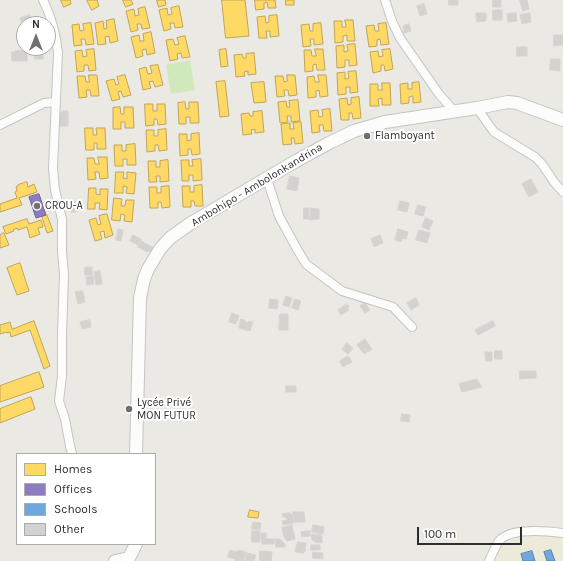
<!DOCTYPE html>
<html>
<head>
<meta charset="utf-8">
<style>
	body { margin:0 }
	#map { position:relative; width:563px; height:561px; overflow:hidden; background:#eae9e4; font-family:Karla,sans-serif }
	canvas { display:block }
	.legend { position:absolute; left:16px; top:453px; width:140px; height:92px; box-sizing:border-box; background:#fff; border:1px solid #ababab; margin:0; padding:5px 7px; list-style:none; font-size:12px; color:#2d2d2d }
	.legend li { display:flex; align-items:center; gap:8px; height:20px }
	.legend b { width:20px; border:1px solid #ababab }
	.north { position:absolute; left:16px; top:16px; width:40px; height:40px; box-sizing:border-box; background:#fff; border:1px solid #ababab; border-radius:50%; rotate:0deg; font-size:11px; font-weight:700; line-height:16px; text-align:center; color:#2d2d2d }
	.north::after { content:''; display:block; margin:auto; width:14px; height:18px; background:#6f6f6d; clip-path:polygon(50% 0,100% 100%,50% 72%,0 100%) }
	.scale { position:absolute; left:417px; top:527px; width:105px; height:18px; box-sizing:border-box; border:2px solid #2d2d2d; border-top:0; padding-left:5px; font-size:12px; line-height:14px; white-space:nowrap; color:#2d2d2d; -webkit-text-stroke:3px #fff; paint-order:stroke }
</style>
</head>
<body>
<div id="map">
<canvas width="563" height="561"></canvas>
<ul class="legend">
<li><b style="height:11px;background:#ffd966"></b>Homes</li>
<li><b style="height:11px;background:#8e7cc3"></b>Offices</li>
<li><b style="height:11px;background:#6fa8dc"></b>Schools</li>
<li><b style="height:11px;background:#d3d2ce"></b>Other</li>
</ul>
<div class="north">N</div>
<div class="scale">100 m</div>
</div>
<script>
const g = document.querySelector('canvas').getContext('2d');
g.lineJoin = 'round';
function paint(path, color) { g.fillStyle = color; g.fill(path, 'evenodd'); }
function strokePath(path, color, width, dash) { g.strokeStyle = color; g.lineWidth = width; g.lineCap = dash ? 'butt' : 'round'; g.setLineDash(dash || []); g.stroke(path); }
function write(font, color, halo, rows, align = 'center') {
  g.font = font + ' Karla,sans-serif'; g.lineWidth = 4; g.setLineDash([]); g.textBaseline = 'middle'; g.strokeStyle = halo; g.fillStyle = color; for (const [text, x, y, turn = 0] of rows) {
    g.save(); g.translate(x, y); g.rotate((+turn || 0) * Math.PI / 180); g.textAlign = isNaN(turn) ? turn : align; if (halo) g.strokeText(text, 0, 0); g.fillText(text, 0, 0); g.restore();
  }
}
paint(new Path2D(`
	M546 532 563 535V561H492L498 550 512 540 537 538Z`), '#ecead9');
paint(new Path2D(`
	M190 60 195 90 171 94 166 65Z`), '#d0e9bc');
const homes = new Path2D(`
	M61 0H70L71 4 64 7Z
	M87 0H97L99 6 92 10Z
	M123 0H131L133 4 126 7Z
	M157 0H165L166 5 159 7Z
	M222 0H245L249 36 226 38Z
	M255 0H275L276 8H268L267 2 264 3V9L256 10Z
	M286 0H294V5H286Z
	M179 6 183 27 175 28 174 23H170L171 29 164 31 159 10 167 8 168 15 172 14 171 8Z
	M145 7 150 28 142 29 141 24H137L138 30 131 32 126 11 134 9 135 16 139 15 138 9Z
	M277 15 279 36 270 37V31H266L267 38H259L257 17 265 16 266 23 269 22V16Z
	M114 19 118 41 110 43 109 36 105 37 106 44 98 45 95 23 103 21 104 29 107 28 106 21Z
	M345 20H353L355 41H347V35L343 36V42L335 43 334 21H342V27H346Z
	M91 23 94 44 86 45 85 39H81L82 45 74 46 72 25 79 24 80 31 84 30 83 24Z
	M321 23 323 44 314 45V39H310L311 46 303 47 301 25 309 24 310 31H313V24Z
	M386 23 389 44 381 45 380 39 377 40V46L369 47 366 26 374 25 375 31H379L378 24Z
	M151 32 155 53 147 55 146 49 142 50 143 56 136 58 131 37 139 35 140 41H144L143 34Z
	M185 36 190 57 182 58 181 53 177 54 178 59 170 61 166 40 173 39 175 45 179 44 177 38Z
	M355 44 357 65 349 66V60H345V67L337 68 336 46 344 45V52L348 51 347 45Z
	M94 49 96 70 89 71 88 65H84V71L77 72 75 51 82 50 83 57 87 56 86 50Z
	M226 49 228 66 221 67 219 50Z
	M315 49H323L325 70H317L316 64 313 65V71L305 72 304 50H311L312 56H316Z
	M390 49 393 69 385 71 384 65H381V71L373 73 370 52 378 51 379 57 383 56 382 50Z
	M254 53 256 74 248 75V71L244 72 245 76 236 77 234 55 242 54 243 58H246V54Z
	M158 65 163 85 155 87 153 81 149 82 151 88 143 90 139 69 146 67 148 74 152 73 150 66Z
	M356 71 358 92 350 93V87H346V94L338 95 337 73 345 72V79L349 78 348 72Z
	M89 75H97L99 96H91L90 90H86L87 97 79 98 77 76H85L86 82H89Z
	M125 75 131 95 123 97 121 91 118 92 120 99 112 101 106 81 114 79 116 85 119 84 117 77Z
	M287 75H295L297 95 289 96 288 90H284L285 96 277 97 275 76H283L284 82 287 81Z
	M318 75H326L328 96 320 97 319 90 316 91V97L308 98 307 77 314 76 315 82H319Z
	M225 81 229 116 220 117 216 82Z
	M264 82 266 102 254 103 251 83Z
	M419 82 421 102 413 103V96L409 97V103L401 104 400 84 408 83V89H412V83Z
	M382 83H390L391 105H382V98L378 99 379 106H370V84H378V90H382Z
	M359 97 361 118 353 119 352 113H349V120H341L339 99 347 98 348 105 351 104V98Z
	M298 100 300 121 291 122V116H287L288 122 280 123 278 102 286 101 287 107H290L289 101Z
	M185 102 186 109H189V102H198L199 123H190V117H186V124H179L178 103Z
	M145 104H153V111H157V104H165L166 124 158 125 157 119H154V125L146 126Z
	M120 107 121 114H124V107H133L134 128H125V122H121V129H113V108Z
	M330 109 332 131H324L323 125H319L320 132 312 133 310 111 318 110 319 117 323 116 322 110Z
	M262 111 264 132 255 133V129L251 130 252 134 243 135 241 114 249 113 250 116H253V112Z
	M301 122 303 143 295 144 294 138H291L292 144 283 145 281 124 290 123V129H294L293 123Z
	M85 128H93V135H97L96 128H105L106 149H97V143H94V150H86Z
	M166 129 167 150 159 151 158 145H155V151L147 152 146 130H154V136H158V130Z
	M199 133 200 154 192 155 191 149H188V155L180 156 179 134H187V141L191 140V134Z
	M135 144 136 165H127V159H123V166H115L114 145H122V151H126V145Z
	M98 157H107L108 178 100 179 99 172H95L96 179 88 180 87 158H94L95 164H99Z
	M201 159 202 180 193 181V175H189V181H182L181 160H189V166H193L192 160Z
	M168 160 169 181 160 182V176H156L157 182H149L148 161H156V167H160V161Z
	M116 172H124L123 178 127 179V172L136 173 134 194 126 193 127 187 123 186V193H115Z
	M27 182 28 187 34 184 37 192 19 198 22 205 0 212V204L17 198 15 192 17 191 16 187 18 186V185Z
	M202 185 203 206H195L194 201H191V207H183L182 186H190V192H194V186Z
	M169 186 170 207 162 208 161 202H158V208H150L149 187H157V193H161V187Z
	M89 188H96V194L100 195V189H108L107 210 99 209 100 203H95V209H88Z
	M114 198 122 199 121 206H125L126 200H134L132 222 124 221 125 215 121 214 120 221 112 220Z
	M107 214 113 235 105 238 104 231 100 232 102 239 95 241 89 220 96 218 98 225 101 224 99 216Z
	M47 215 53 231 47 233 42 217Z
	M27 219 29 224 41 220 43 227 38 228 40 234 30 238 27 227 18 230 17 228 13 230 14 231 6 234 3 227Z
	M4 233 9 245 0 248V235Z
	M20 263 29 291 17 295 7 268Z
	M34 321 50 366 44 369 30 330 11 337 10 332 7 333V332L0 334V325L10 322 12 329Z
	M39 372 44 387 0 402V386Z
	M31 397 35 409 0 423V409Z
	M250 510 259 512 258 518 248 517Z`);
paint(homes, '#ffd966');
strokePath(homes, '#c0a555', 1);
const offices = new Path2D(`
	M39 194 46 215 36 218 29 197Z`);
paint(offices, '#8e7cc3');
strokePath(offices, '#716496', 1);
const schools = new Path2D(`
	M551 550 555 561H547L544 552Z
	M532 551 535 561H523L521 554Z`);
paint(schools, '#6fa8dc');
strokePath(schools, '#5b83a8', 1);
const building = new Path2D(`
	M449 0H458V5H449Z
	M493 0H501V7H493Z
	M520 0H527L529 9 523 11Z
	M424 4 427 14 420 16 417 6Z
	M493 10H502V20H493Z
	M476 13H486V21L477 22Z
	M516 13 517 21 508 22 507 14Z
	M530 13 531 22 522 24 520 15Z
	M30 15 33 24H24V30L20 18Z
	M409 24 411 31 404 33 403 26Z
	M554 35H563V45L554 46Z
	M517 47H527V56H517Z
	M27 50V61H12L11 52H15V51Z
	M35 51H43V59H35Z
	M551 59H560V71L550 70Z
	M63 111H68V126H59V114Z
	M290 176 299 178 297 191 287 189Z
	M531 179 538 192 529 197 522 184Z
	M70 201H75L76 212H71Z
	M400 201 409 203 407 212 398 210Z
	M418 205 426 207 423 216 415 214Z
	M304 208H309V219H304Z
	M311 208 319 209V219L310 220Z
	M426 218 433 221 429 230 422 227Z
	M118 229 123 230 121 241 116 240Z
	M398 229 408 232 406 239 402 238 401 242 395 240Z
	M419 230 430 233 427 243 416 240Z
	M133 235 141 239 138 245 130 241Z
	M380 235 383 243 374 247 371 239Z
	M141 241 154 248 152 253 148 251 147 252 138 247Z
	M85 267H92V275H85Z
	M100 271 102 284 96 285 94 272Z
	M93 276 94 284 87 285 86 277Z
	M83 291 85 302 78 304 75 292Z
	M286 296 292 298 289 307 283 305Z
	M416 298 419 305 411 310 407 303Z
	M270 299 278 300 277 309 269 308Z
	M295 299 301 301 298 310 292 308Z
	M365 303 370 310 365 313 360 306Z
	M347 304 349 307 347 308 349 310 341 315 338 310Z
	M232 313 239 316 236 324 229 322Z
	M280 314H288V330H279Z
	M241 319 245 320V322L248 323 249 321 253 322 250 331 239 328Z
	M90 320 91 327 82 329 80 322Z
	M493 321 495 326 478 335 475 330Z
	M365 339 372 349 368 352 365 347 364 348 367 352 364 354 357 345Z
	M347 343 353 348 348 354 342 349Z
	M495 351H502V359H495Z
	M485 352H492V361H486Z
	M348 356 352 362 343 367 340 361Z
	M520 371H536V378L520 379Z
	M477 379 482 387 462 392 459 384Z
	M286 386H296V392H286Z
	M402 414 410 415 409 422 401 421Z
	M293 512H304L305 522H295Z
	M290 513 291 515 293 514 294 523 283 525 282 521 287 520 286 517H283L282 514Z
	M253 522 261 523 260 530 252 529Z
	M292 525 295 539 287 541 284 537 282 528Z
	M313 525 324 527 323 534 312 532Z
	M252 531H260V542H252Z
	M310 531V536L302 537 301 532Z
	M262 533H266V539H274V544H262Z
	M312 534 322 535V543L315 542 312 540Z
	M275 539H280L285 544V547H276Z
	M298 542 306 543 305 551H304V553L295 552 296 547Z
	M311 545H320V550H311Z
	M230 550 237 552 238 550 246 552 243 561H235V559L228 557Z
	M260 551 272 552 271 561H260Z
	M313 552 323 553V559L313 558Z
	M247 553 256 555 254 561H245Z`);
paint(building, '#d3d2ce');
strokePath(building, '#d5d4cf', 1);
const street = new Path2D(`
	M43 0C52 18 56 34 58 53L53 168 55 190 62 219V251L64 274 62 334V376L59 401 65 419 70 446 72 454
	M385 0 392 21 400 38 439 94 454 111
	M477 108 494 132 535 157 542 164 554 182 563 192
	M0 125 44 103 56 102
	M267 179 279 216 297 249 306 264 342 291 393 307 412 327
	M489 561C492 555 495 547 499 541 511 527 547 531 563 533`);
const secondary = new Path2D(`
	M136 454 140 298 144 279 148 269 160 249 170 238 191 223 296 161 329 143 354 131 385 122 477 108 508 102 517 103 563 120
	M115 561 129 558 136 544`);
strokePath(street, '#c4c4c4', 10);
strokePath(secondary, '#c4c4c4', 14);
strokePath(street, '#fcfcfb', 8);
strokePath(secondary, '#fcfcfb', 12);
for (const [x, y, r, color] of [
	[367,136,4,"#6f6f6d"],
	[37,206,4,"#6f6f6d"],
	[129,409,4,"#6f6f6d"]
]) { const dot = new Path2D(); dot.arc(x, y, r, 0, 2 * Math.PI); g.fillStyle = color; g.fill(dot); strokePath(dot, '#fff', 1.5); }
write('11px', '#2d2d2d', '#fff', [
	["Flamboyant",375,136],
	["CROU-A",45,206],
	["Lycée Privé",137,403],
	["MON FUTUR",137,416]
], 'left');
write('11px', '#2d2d2d', '#fff', [
	["Ambohipo - Ambolonkandrina",257,185,-31]
]);
</script>
</body>
</html>
